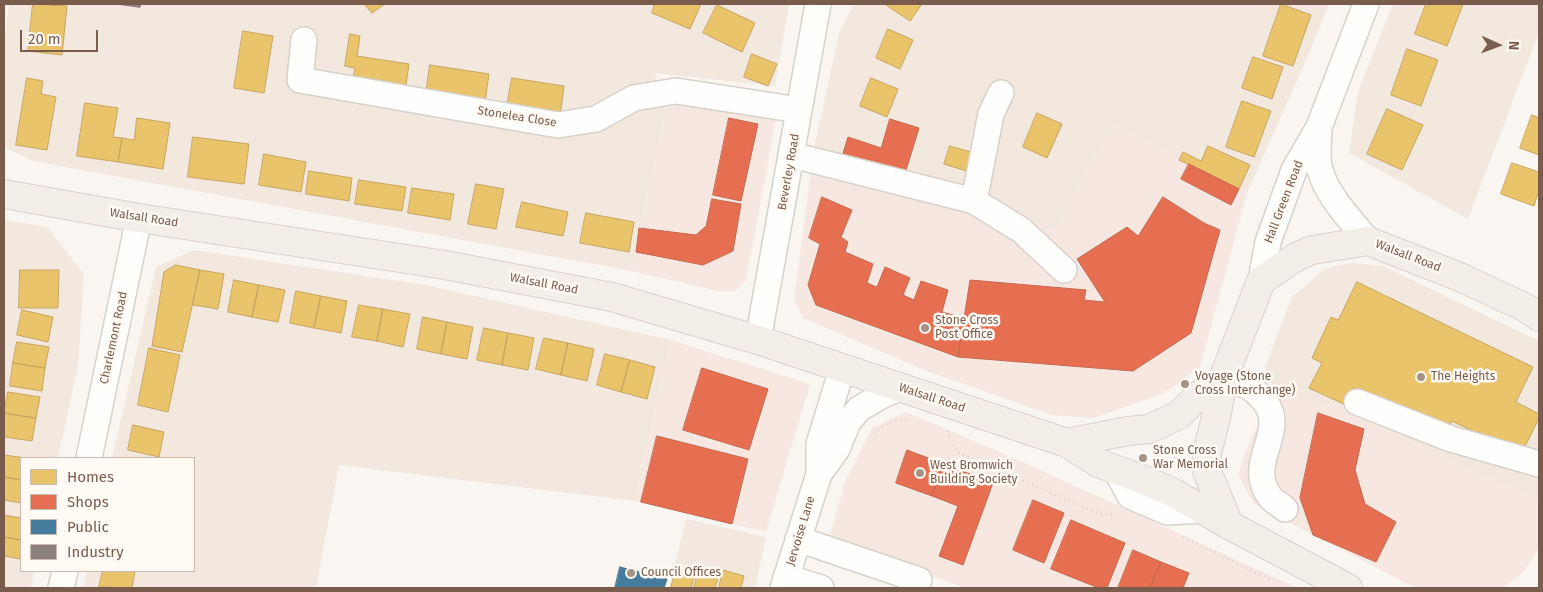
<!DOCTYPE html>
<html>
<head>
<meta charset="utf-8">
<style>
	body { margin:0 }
	#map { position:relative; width:1543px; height:592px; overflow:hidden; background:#f9f5f0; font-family:"Fira Sans",sans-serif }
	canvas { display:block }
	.frame { position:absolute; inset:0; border:5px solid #7a5c4d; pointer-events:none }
	.legend { position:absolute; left:20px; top:457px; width:175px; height:115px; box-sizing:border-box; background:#fffaf3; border:1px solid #cabbb1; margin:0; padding:6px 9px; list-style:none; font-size:15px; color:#7a5c4d }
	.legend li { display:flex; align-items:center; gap:10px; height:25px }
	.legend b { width:25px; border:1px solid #cabbb1 }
	.north { position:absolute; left:1473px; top:20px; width:50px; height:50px; -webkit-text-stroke:4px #fffaf3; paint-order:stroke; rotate:92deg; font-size:14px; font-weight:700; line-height:20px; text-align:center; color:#7a5c4d }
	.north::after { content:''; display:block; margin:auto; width:18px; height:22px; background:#7a5c4d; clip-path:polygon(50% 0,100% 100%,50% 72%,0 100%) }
	.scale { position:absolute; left:20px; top:30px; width:78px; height:22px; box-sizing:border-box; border:2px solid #7a5c4d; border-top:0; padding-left:6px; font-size:15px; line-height:18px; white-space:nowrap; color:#7a5c4d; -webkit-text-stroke:4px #fffaf3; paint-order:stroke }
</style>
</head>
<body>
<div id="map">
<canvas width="1543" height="592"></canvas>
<div class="frame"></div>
<ul class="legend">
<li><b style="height:14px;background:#e9c46a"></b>Homes</li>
<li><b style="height:14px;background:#e76f51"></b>Shops</li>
<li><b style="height:14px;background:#457b9d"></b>Public</li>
<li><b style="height:14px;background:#8a817c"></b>Industry</li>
</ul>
<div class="north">N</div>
<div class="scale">20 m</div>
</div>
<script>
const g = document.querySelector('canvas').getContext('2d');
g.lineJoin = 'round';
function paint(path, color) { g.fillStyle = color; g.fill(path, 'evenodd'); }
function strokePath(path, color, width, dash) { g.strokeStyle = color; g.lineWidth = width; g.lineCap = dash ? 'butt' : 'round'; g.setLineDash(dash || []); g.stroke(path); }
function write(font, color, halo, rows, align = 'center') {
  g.font = font + ' "Fira Sans",sans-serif'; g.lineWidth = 5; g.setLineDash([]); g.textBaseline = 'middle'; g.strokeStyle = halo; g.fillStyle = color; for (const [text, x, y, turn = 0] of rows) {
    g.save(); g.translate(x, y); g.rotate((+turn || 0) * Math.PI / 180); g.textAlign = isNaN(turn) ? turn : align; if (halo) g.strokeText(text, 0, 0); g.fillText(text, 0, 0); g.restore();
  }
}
paint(new Path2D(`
	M9 4H789L775 86 655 73 666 108 632 271 33 161 4 147V45Z
	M854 4H1329L1308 56 1247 193 1113 125 1055 230 814 148 839 33Z
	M1393 4H1539V32L1468 219 1349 153 1358 92Z
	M4 220 47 227 84 274 78 365 58 458H21V571H34L31 588H4Z
	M194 250 425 285 671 340 635 501 339 465 316 588H83L87 571H194V458H112L156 267Z
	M1353 263 1383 266 1539 341V502L1338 407 1276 396 1265 367 1292 297 1326 268Z
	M686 519 766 537 755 588H669Z`), '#f2e8de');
paint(new Path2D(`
	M679 105 776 120 746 280 735 291H717L632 271 666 108Z
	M1113 125 1247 193 1200 367 1163 394 1093 418 1052 415 924 370 803 318 794 300 814 148 1055 230Z
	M671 340 810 384 766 532 635 501Z
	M1276 396 1338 407 1539 502V548L1524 572 1503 588H1415L1254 504 1238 475 1250 440Z
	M906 412 1018 460 1298 588H965L829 539 845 482 872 428Z`), '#f6e8e1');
const homes = new Path2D(`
	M33 4 67 6 62 55 28 51Z
	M365 4H385L372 13Z
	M655 4H701L690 29 652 13Z
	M887 4H922L910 21 886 5Z
	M1281 4 1311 15 1293 66 1263 56Z
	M1426 4H1463L1447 46 1415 34Z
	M717 5 755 23 742 52 703 33Z
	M888 29 913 40 900 69 876 58Z
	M243 31 273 36 264 93 234 88Z
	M350 34 360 36 357 56 409 64 405 92 352 84 355 68 345 66Z
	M1407 49 1438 60 1421 106 1391 95Z
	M752 54 777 64 768 86 744 77Z
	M1253 57 1283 67 1272 99 1242 88Z
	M430 65 489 74 485 102 426 94Z
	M27 78 43 81 41 94 56 97 47 150 16 145Z
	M512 78 564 86 560 116 507 107Z
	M871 78 898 89 887 117 860 106Z
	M1242 101 1271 111 1254 157 1226 147Z
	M85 103 118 108 113 137 122 138 118 162 77 156Z
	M1387 109 1423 125 1402 170 1367 154Z
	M1037 113 1062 124 1047 158 1023 147Z
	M1532 115 1539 118V155L1520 148Z
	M137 118 170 123 163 169 118 162 122 138 134 140Z
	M193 137 249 144 244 184 188 177Z
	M950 146 978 154 973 173 944 164Z
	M1208 146 1250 165 1239 189 1179 160 1183 152 1201 161Z
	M264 154 306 162 301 192 259 185Z
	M1512 163 1539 172V190L1534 206 1501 194Z
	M309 171 352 178 349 201 306 194Z
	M359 180 406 187 402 211 355 204Z
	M476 184 504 189 496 229 468 224Z
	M412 188 454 194 450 220 408 213Z
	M522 202 568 212 563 236 516 227Z
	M586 213 634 222 629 252 580 243Z
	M176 265 200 270 182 352 152 346 164 272Z
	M20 270H59L58 308H19Z
	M200 270 224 274 218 309 193 305Z
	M234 280 259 285 252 317 228 312Z
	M1357 282 1533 367 1516 402 1539 414V418L1521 455 1452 421 1446 432 1356 388 1348 406 1309 388 1322 363 1312 358 1331 317 1338 320Z
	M259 285 285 290 278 322 252 317Z
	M296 291 321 296 314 328 290 323Z
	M321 296 347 301 341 333 314 328Z
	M359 305 383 309 377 341 352 337Z
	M383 309 410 314 403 347 377 341Z
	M22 310 53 317 48 342 17 335Z
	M423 317 447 322 441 354 417 349Z
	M447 322 473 327 467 359 441 354Z
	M484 328 508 333 502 365 477 360Z
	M508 333 534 338 528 370 502 365Z
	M544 338 568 343 561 375 536 369Z
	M17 342 49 347 45 368 13 363Z
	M568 343 594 349 587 381 561 375Z
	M149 348 180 355 168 412 138 405Z
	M605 354 630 360 621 392 597 385Z
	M630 360 655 367 647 399 621 392Z
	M13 363 45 368 42 391 10 386Z
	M8 392 40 397 36 418 4 413Z
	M4 413 36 418 32 441 4 437Z
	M133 425 164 432 159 457 128 450Z
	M4 455 26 458H21V480L4 477Z
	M4 477 21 480V503L4 500Z
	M4 515 21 518V540L4 537Z
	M4 537 21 540 20 559 4 556Z
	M676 569 695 574 691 588H671Z
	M699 569 719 575 715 588H694Z
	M723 570 744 576 741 588H719Z
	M103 571H135L132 588 99 587Z`);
paint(homes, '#e9c46a');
strokePath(homes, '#c8a561', 1);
const shops = new Path2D(`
	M729 118 758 124 741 201 713 195Z
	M890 119 919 128 903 180 841 160 848 137 881 148Z
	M1189 164 1239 189 1231 205 1181 179Z
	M822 197 852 210 841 237 848 242 845 252 873 264 867 283 877 287 885 267 910 278 903 295 914 300 921 281 948 290 942 312 964 318 958 357 816 305 808 285 820 244 809 238Z
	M1163 197 1204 223 1220 230 1191 333 1133 371 958 357 970 280 1086 290 1084 300 1105 302 1077 259 1127 227 1138 236Z
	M712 199 741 204 733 251 703 265 636 252 639 228 696 235 706 226Z
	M702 368 768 389 749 450 683 430Z
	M1318 413 1364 429 1355 470 1365 504 1396 522 1376 562 1313 535 1300 498Z
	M657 436 748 459 732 524 641 502Z
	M907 450 944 464 932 496 896 483Z
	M944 464 993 483 963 565 939 556 958 506 932 496Z
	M1033 500 1064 513 1044 563 1013 550Z
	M1071 520 1125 543 1107 588H1099L1051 569Z
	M1133 550 1161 562 1150 588H1118Z
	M1161 562 1189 573 1183 588H1150Z`);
paint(shops, '#e76f51');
strokePath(shops, '#c66950', 1);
const public = new Path2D(`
	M620 567 667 579 664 588H615Z`);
paint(public, '#457b9d');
strokePath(public, '#557285', 1);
const industry = new Path2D(`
	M117 4H141L140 7Z`);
paint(industry, '#8a817c');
strokePath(industry, '#85766e', 1);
const minor = new Path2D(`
	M304 40 300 80 558 125 596 119 634 98 676 91 799 110
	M1001 93 991 114 974 201 1021 230 1064 270
	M1319 127C1319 140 1316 157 1320 170 1328 197 1350 219 1368 241
	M792 155 974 201
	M1261 281 1268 242 1294 170 1319 127 1366 4
	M758 340 818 4
	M1223 379C1232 382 1245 383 1252 389 1301 426 1241 457 1270 497 1274 502 1281 505 1285 509
	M1357 402 1451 439 1539 464
	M89 458 139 218
	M1116 470 1130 496 1167 512 1201 510
	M819 474 837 449 848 422 859 409 879 397 900 388
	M798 539 919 580
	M786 577 821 588
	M61 588 65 571
	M783 588 819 474V444L842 369`);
const major = new Path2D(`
	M4 194 139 218 445 265 612 297 758 340 1067 443 1098 463 1139 478 1172 492 1229 525 1348 588
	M1067 443 1128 431 1149 429 1179 415 1198 396 1223 379
	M1229 525 1207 471V453L1217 413 1223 379 1261 281 1296 257 1312 250 1368 241 1460 277 1526 308 1539 317`);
strokePath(minor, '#d7d1cb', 28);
strokePath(major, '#dad1cc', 30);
strokePath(new Path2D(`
	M947 431 957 452 1102 515 1112 514
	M874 433 890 422 907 419
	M1173 463 1179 448
	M1183 537 1271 580`), '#dcd5d0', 3, [1, 4]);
strokePath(minor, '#fefefd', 25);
strokePath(major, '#f3eee8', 28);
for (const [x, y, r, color] of [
	[925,328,5,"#a69286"],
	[1421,377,5,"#a69286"],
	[1185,384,5,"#a69286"],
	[1143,458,5,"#a69286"],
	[920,473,5,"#a69286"],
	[631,573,5,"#a69286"]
]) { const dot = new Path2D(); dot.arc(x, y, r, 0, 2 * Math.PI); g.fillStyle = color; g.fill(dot); strokePath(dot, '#fffaf3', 2); }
write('12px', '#7a5c4d', '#fffaf3', [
	["Stonelea Close",517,117,9],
	["Beverley Road",789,172,-80],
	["Hall Green Road",1284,202,-69],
	["Walsall Road",144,218,9],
	["Walsall Road",1408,256,21],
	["Walsall Road",544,284,11],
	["Charlemont Road",114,338,-78],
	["Walsall Road",932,398,18],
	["Jervoise Lane",801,531,-73]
]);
write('12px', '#7a5c4d', '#fffaf3', [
	["Stone Cross",935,321],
	["Post Office",935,335],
	["Voyage (Stone",1195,377],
	["Cross Interchange)",1195,391],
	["The Heights",1431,377],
	["Stone Cross",1153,451],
	["War Memorial",1153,465],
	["West Bromwich",930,466],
	["Building Society",930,480],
	["Council Offices",641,573]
], 'left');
</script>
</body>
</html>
